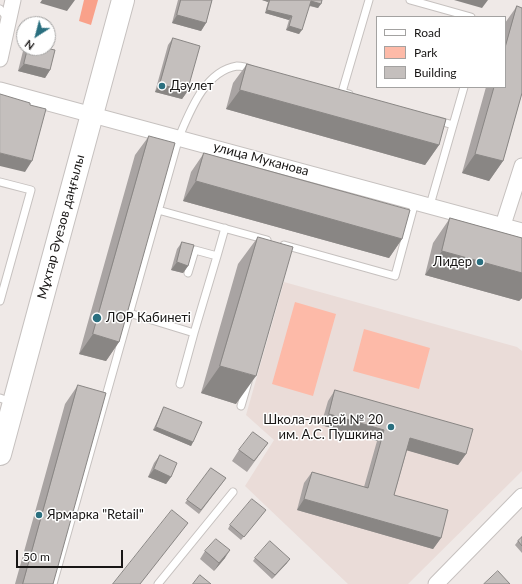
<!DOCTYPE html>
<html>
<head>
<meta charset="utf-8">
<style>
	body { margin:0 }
	#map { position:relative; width:522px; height:584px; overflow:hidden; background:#efe9e7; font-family:Lato,sans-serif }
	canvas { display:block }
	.legend { position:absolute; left:376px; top:16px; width:130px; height:72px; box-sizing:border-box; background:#fff; border:1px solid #a3a2a1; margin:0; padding:5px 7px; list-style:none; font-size:12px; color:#181615 }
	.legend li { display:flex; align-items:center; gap:8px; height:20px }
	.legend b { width:20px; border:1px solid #a3a2a1 }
	.north { position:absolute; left:16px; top:16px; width:40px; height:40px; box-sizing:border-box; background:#fff; border:1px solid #a3a2a1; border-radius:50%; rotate:216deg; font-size:11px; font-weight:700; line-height:16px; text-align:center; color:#181615 }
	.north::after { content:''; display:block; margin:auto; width:14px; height:18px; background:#2a6f7f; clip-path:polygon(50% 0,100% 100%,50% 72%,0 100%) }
	.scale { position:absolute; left:16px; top:550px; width:107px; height:18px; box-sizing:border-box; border:2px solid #181615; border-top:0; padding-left:5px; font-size:12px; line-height:14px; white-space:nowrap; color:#181615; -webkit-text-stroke:3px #fff; paint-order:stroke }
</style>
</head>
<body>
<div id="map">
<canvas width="522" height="584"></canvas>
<ul class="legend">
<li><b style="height:5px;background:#fff"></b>Road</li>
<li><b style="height:11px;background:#fdbaa8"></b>Park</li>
<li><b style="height:11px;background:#c4bfbd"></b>Building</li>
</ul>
<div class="north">N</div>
<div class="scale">50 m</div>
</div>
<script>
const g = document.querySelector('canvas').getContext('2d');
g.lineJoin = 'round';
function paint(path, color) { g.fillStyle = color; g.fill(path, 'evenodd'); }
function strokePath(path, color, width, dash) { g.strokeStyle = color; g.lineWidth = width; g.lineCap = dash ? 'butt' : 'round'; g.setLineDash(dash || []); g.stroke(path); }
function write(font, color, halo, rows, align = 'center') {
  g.font = font + ' Lato,sans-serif'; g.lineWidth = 3; g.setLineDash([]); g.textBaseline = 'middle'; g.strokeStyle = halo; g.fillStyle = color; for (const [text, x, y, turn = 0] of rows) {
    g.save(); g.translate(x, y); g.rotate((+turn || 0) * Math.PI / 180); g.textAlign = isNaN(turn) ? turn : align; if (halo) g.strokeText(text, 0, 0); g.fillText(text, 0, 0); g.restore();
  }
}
paint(new Path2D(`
	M284 282 517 347 522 351V471L408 584H348L245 486 274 440 246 415Z`), '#eadcd8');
paint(new Path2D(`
	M295 302 336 314 313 396 272 384Z
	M364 329 430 348 419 389 353 371Z`), '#fdbaa8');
paint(new Path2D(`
	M84 0H98L91 25 79 21Z`), '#f9a18a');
const lane = new Path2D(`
	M410 0 471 17
	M0 9 8 19
	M349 94 342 92 369 0
	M436 120 453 125
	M0 182 31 190 0 301
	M430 205 464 87
	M158 210 267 240
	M284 245 395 276 415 202
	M217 256 225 228
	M129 313 194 333 217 256 195 250 188 273
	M180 384 194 333
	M0 398 11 402
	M241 406 248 382
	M53 584 179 137C190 111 205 71 237 66 241 66 248 68 252 70
	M158 584 233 492`);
const street = new Path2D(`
	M0 59 13 0
	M0 90 522 231
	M503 225 522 166
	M436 584 522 496`);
const primary = new Path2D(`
	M0 454 123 0`);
strokePath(lane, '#c6c1bf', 9);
strokePath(street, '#c6c1bf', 17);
strokePath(primary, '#c6c1bf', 24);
strokePath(lane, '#fff', 7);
strokePath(street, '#fff', 15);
strokePath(primary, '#fff', 22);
paint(new Path2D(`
	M178 0H212L206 23 201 31 172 23Z
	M262 0H322L318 8 309 6 299 34 286 30 289 20 265 13 268 2Z
	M517 6 522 8V93L503 161 489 181 462 173 486 87H505V23Z
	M173 38 187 92 182 99 155 92 168 45Z
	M26 48H45L50 70 45 78 18 71 23 51Z
	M247 64 439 145 425 165 226 109 233 83Z
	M149 136 119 342 106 361 79 354 135 155Z
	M204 153 402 239 389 258 183 201 191 172Z
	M450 218 522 238V298L519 301 425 275 433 243Z
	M258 237 236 404 201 393 238 264Z
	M182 242 188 266 183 273 171 270 177 249Z
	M78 385 53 584H15L65 404Z
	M335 390 466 454 458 465 407 450 394 495 441 538 433 549 297 510 304 483 312 472 364 487 377 441 321 425 328 401Z
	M164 407 193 442 191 446 153 430 162 411Z
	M268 443 247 472 232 461 239 450Z
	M160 455 171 477 166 484 148 477 154 463Z
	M211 468 226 478 199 514 185 503Z
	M266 510 241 540 228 529 230 525Z
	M522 537V553L515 545 518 541Z
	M205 551 225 558 214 571 200 559Z
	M255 558 287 563 272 579 253 561Z`), '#a9a4a3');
paint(new Path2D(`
	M42 0H75L67 11 40 3Z
	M262 0H269L268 2Z
	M454 0H488L482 8Z
	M311 1 321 4 318 8 308 5Z
	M267 10 292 16 289 20 265 13Z
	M177 15 206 23 201 31 172 23Z
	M289 26 302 30 299 34 286 30Z
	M24 64 50 70 45 78 18 71Z
	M160 84 187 92 182 99 155 92Z
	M240 90 439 145 425 165 226 109Z
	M0 153 32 161 25 172 0 166Z
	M475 154 503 161 489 181 462 173Z
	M196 181 402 239 389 258 183 201Z
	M442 251 522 273V298L519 301 425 275Z
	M177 262 188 266 183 273 171 270Z
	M93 334 119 342 106 361 79 354Z
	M220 366 256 376 236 404 201 393Z
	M329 414 384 430 377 441 321 425Z
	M156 427 193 442 191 446 153 430Z
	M410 438 466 454 458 465 402 449Z
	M154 469 171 477 166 484 148 477Z
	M304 499 441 538 433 549 297 510Z
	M230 550 225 558 214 571 219 563Z
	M290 559 287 563 272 579 275 575Z`), '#898684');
const building = new Path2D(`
	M181 0H212L206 23 177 15Z
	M270 0H322L321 4 311 1 302 30 289 26 292 16 267 10Z
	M517 6 522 8V93L503 161 475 154 494 87H505V48Z
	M173 38 200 46 187 92 160 84Z
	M28 48H45L55 50 50 70 24 64Z
	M247 64 446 119 439 145 240 90Z
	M0 94 30 103V105L46 109 32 161 0 153Z
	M149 136 175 143 119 342 93 334Z
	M204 153 410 210 402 239 196 181Z
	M450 218 522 238V273L442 251Z
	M258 237 293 247 256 376 220 366Z
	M182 242 194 245 188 266 177 262Z
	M78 385 106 393 53 584H23Z
	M335 390 473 429 466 454 410 438 394 495 448 510 441 538 304 499 312 472 368 488 384 430 329 414Z
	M164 407 202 422 193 442 156 427Z
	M253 432 268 443 254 461 239 450Z
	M160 455 177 463 171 477 154 469Z
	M211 468 226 478 201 510 187 500Z
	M252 499 266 510 244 537 230 525Z
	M172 510 188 523 140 584H113Z
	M522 537V546L518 541Z
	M216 539 230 550 219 563 205 551Z
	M270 541 290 559 275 575 255 558Z
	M498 571 510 584H484Z
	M200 575 211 584H193Z`);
paint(building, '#c4bfbd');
strokePath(building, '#898684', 1);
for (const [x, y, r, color] of [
	[162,86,4,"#2a6f7f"],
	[480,262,4,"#2a6f7f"],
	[97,318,5,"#2a6f7f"],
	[391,427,4,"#2a6f7f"],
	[39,515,4,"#2a6f7f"]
]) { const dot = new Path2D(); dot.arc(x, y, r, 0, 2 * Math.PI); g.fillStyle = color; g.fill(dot); strokePath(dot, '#fff', 1.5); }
write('13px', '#181615', '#fff', [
	["Дәулет",170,86],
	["Лидер",472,262,"right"],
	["ЛОР Кабинетi",106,318],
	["Школа-лицей № 20",383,420,"right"],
	["им. А.С. Пушкина",383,435,"right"],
	["Ярмарка \"Retail\"",47,515]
], 'left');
write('13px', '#181615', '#fff', [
	["улица Муканова",261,159,15],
	["Мұхтар Әуезов даңғылы",61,227,-75]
]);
</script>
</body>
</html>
